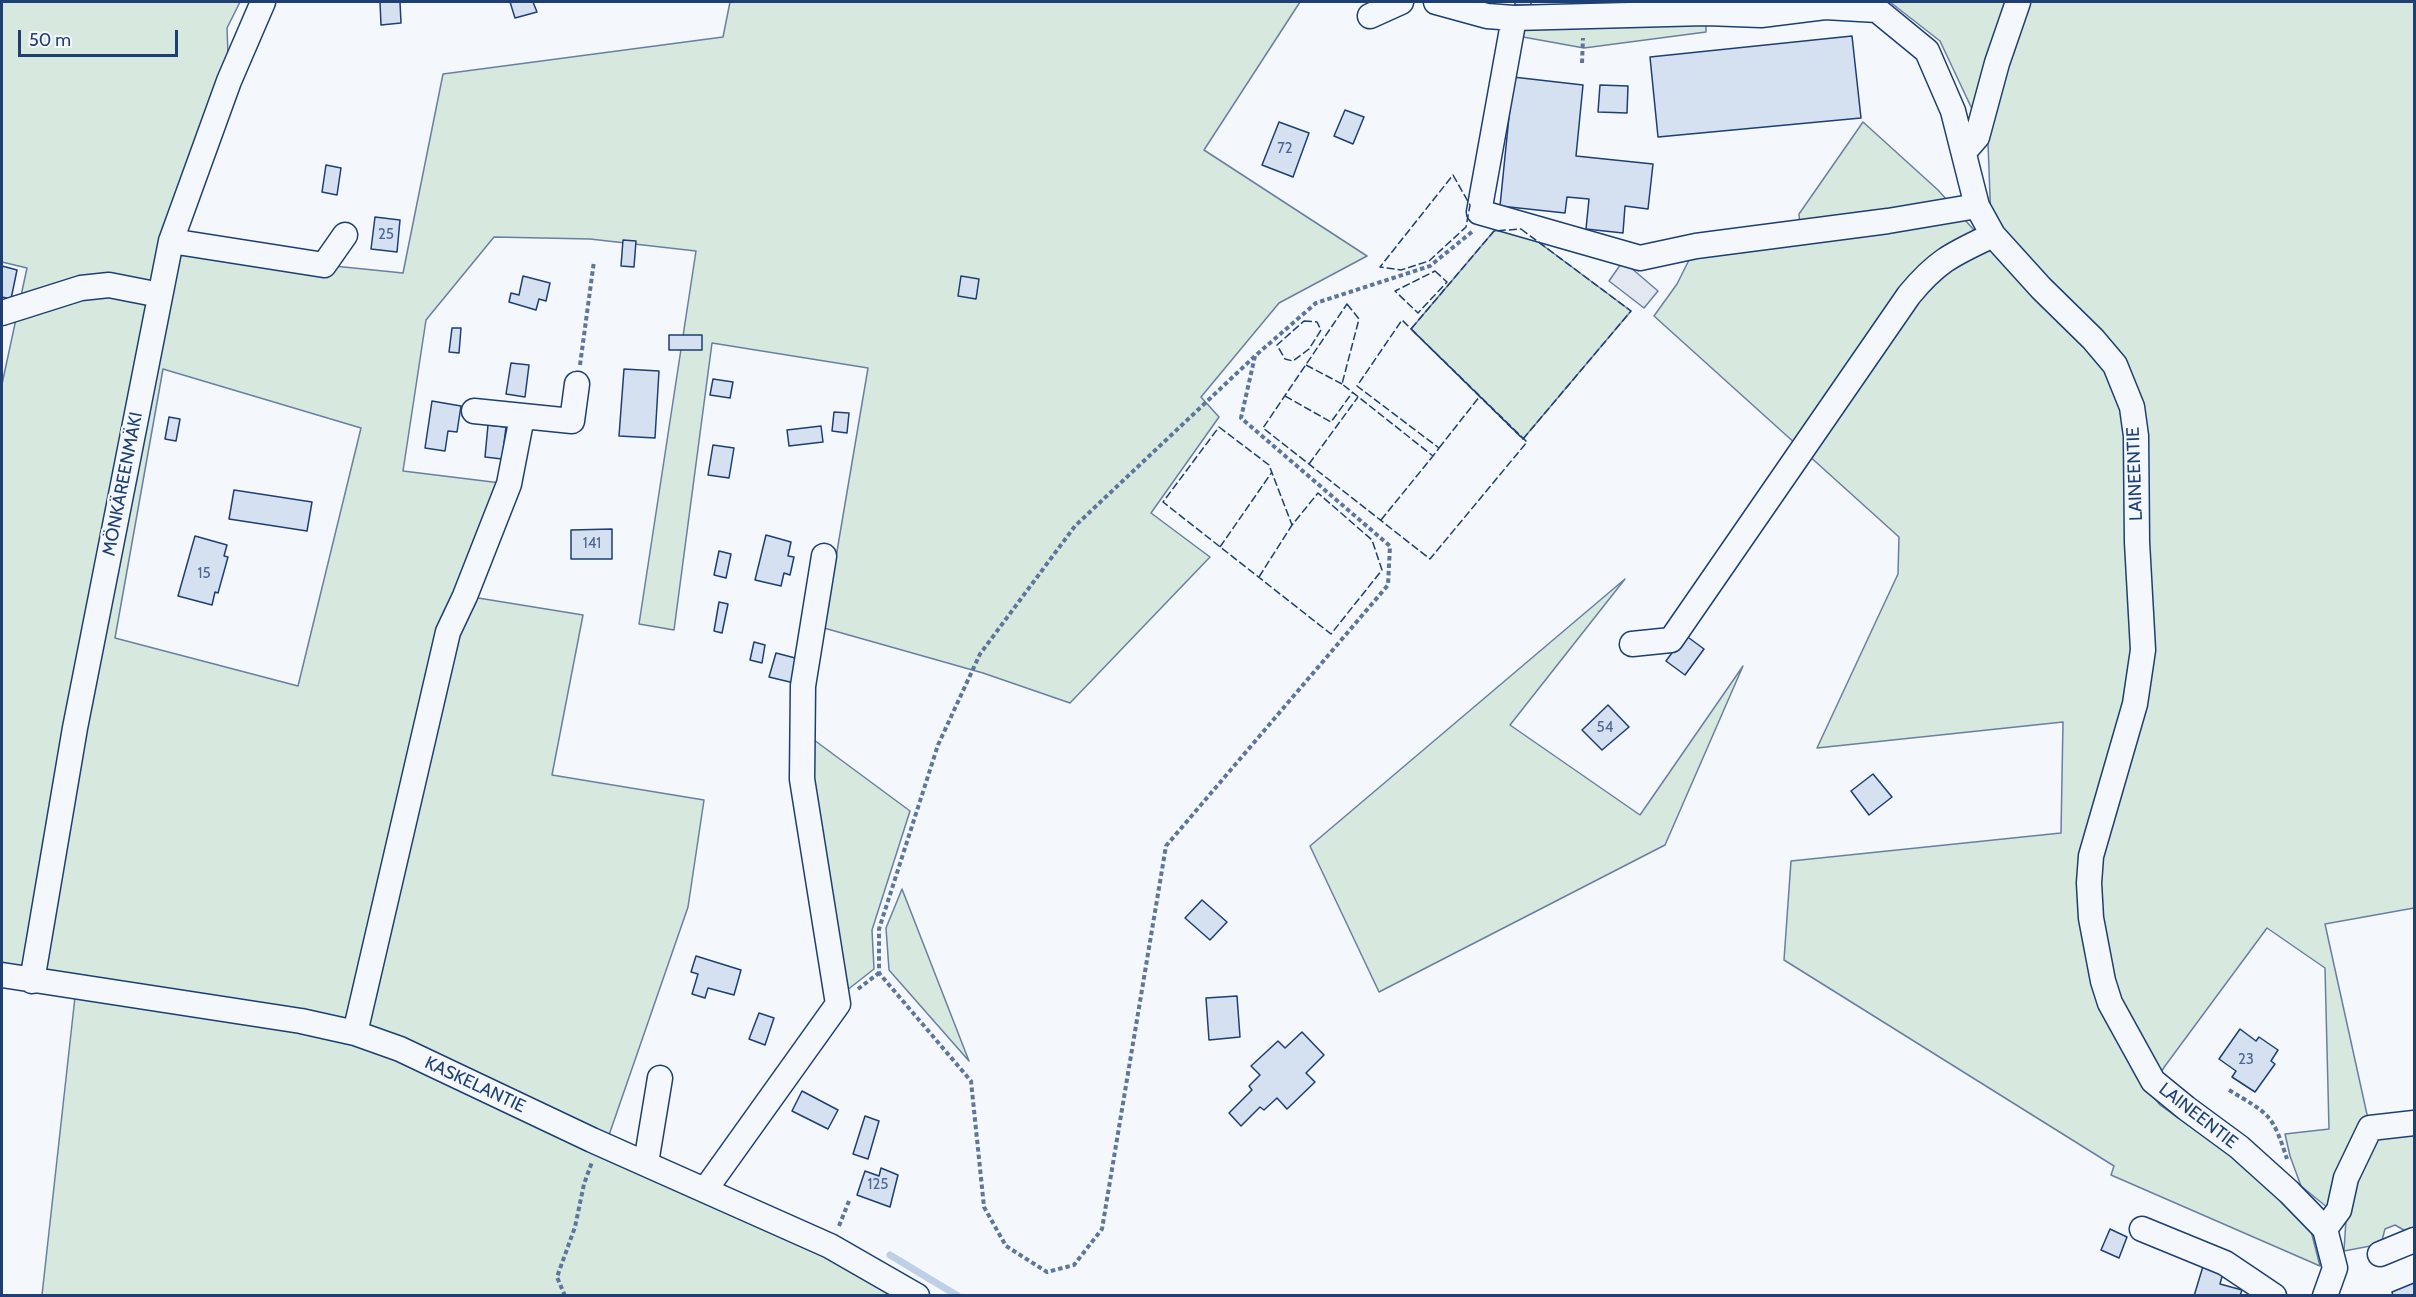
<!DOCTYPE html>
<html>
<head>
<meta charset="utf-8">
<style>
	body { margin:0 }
	#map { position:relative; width:2416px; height:1297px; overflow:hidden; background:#f4f7fb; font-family:Cabin,sans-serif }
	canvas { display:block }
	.frame { position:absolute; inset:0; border:3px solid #1d3f73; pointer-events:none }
	.scale { position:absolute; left:18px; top:30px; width:160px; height:27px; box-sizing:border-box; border:3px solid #1d3f73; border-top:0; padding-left:8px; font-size:18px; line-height:21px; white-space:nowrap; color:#1d3f73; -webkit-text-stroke:4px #f4f7fb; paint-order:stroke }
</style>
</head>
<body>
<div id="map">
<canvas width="2416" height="1297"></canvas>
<div class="frame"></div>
<div class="scale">50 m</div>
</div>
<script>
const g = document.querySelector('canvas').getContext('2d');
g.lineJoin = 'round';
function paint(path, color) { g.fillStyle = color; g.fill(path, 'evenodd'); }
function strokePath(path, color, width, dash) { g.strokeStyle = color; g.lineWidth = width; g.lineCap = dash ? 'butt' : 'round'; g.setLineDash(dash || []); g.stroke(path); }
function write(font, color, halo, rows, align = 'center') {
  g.font = font + ' Cabin,sans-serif'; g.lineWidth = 4.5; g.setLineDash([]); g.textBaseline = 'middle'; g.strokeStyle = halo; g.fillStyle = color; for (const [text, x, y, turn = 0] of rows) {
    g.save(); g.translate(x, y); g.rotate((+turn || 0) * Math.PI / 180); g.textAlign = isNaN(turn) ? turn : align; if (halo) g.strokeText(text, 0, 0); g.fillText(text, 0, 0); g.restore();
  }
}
const green = new Path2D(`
	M2 2H240L227 28 229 81 171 241 324 265 403 273 443 74 723 37 730 2H1300L1204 150 1367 256 1279 303 1201 397 1219 417 1151 513 1210 557 1070 703 983 673 824 628 868 368 712 343 674 630 639 624 696 251 590 239 494 237 426 320 403 471 509 484 465 596 355 1033 915 1295H42L76 988 2 975V384L27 268 2 262ZM163 369 361 428 298 686 115 638Z
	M1890 2H2414V908L2325 924 2370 1128 2328 1208 2301 1186 2290 1156 2285 1134 2329 1129 2325 968 2267 928 2165 1066 2149 1091 2160 1105 2278 1189 2310 1227 2320 1266 2111 1175 2114 1166 1784 960 1791 861 2061 833 2063 722 1817 748 1898 574 1899 537 1654 316 1677 284 1694 250 1801 240 1799 214 1863 122 1938 190 1992 250 1988 143 1940 41Z
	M1706 13V32L1584 48 1512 35 1514 18Z
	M1521 229 1631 311 1523 439 1411 329 1494 231Z
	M1625 579 1510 725 1640 815 1743 666 1665 845 1379 992 1310 846Z
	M466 596 583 615 552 775 704 800 688 907 609 1135 361 1028Z
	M810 737 910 811 872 930 874 969 846 991 809 780Z
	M902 889 969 1061 889 970 886 928Z
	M2414 1123V1231L2409 1233 2395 1225 2385 1229 2381 1244 2344 1251 2347 1204 2379 1127Z`);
paint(green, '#d7e8df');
strokePath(green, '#687fa3', 1.5);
const parking = new Path2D(`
	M1623 261 1658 291 1644 308 1609 281Z`);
paint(parking, '#e3e8f0');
strokePath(parking, '#687fa3', 1.5);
strokePath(new Path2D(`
	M890 1255 958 1296`), '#bed0e5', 7);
const building = new Path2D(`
	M380 2H400L401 23 381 25Z
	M510 2H533L537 12 515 18Z
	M1515 2H1531V5H1515Z
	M1852 36 1861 118 1658 137 1650 57Z
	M1513 77 1583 85 1576 156 1653 164 1648 209 1625 206 1623 233 1586 229 1589 199 1567 197 1565 213 1500 206Z
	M1600 85 1628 86 1627 113 1598 112Z
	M1345 110 1364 117 1353 144 1334 136Z
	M1279 122 1309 133 1293 177 1262 165Z
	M326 165 341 168 337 195 322 192Z
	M375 217 400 220 397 252 371 249Z
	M623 240 636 241 634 267 621 266Z
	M2 266 17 270 11 299 2 297Z
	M523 276 550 283 546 301 539 299 536 310 509 302 511 293 519 295Z
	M961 276 979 279 976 299 958 296Z
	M452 328H461L459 353 449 352Z
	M669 335H702V350H669Z
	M511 363 529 365 525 397 506 394Z
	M624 369 659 371 655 438 619 436Z
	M713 379 733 382 730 398 710 395Z
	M432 401 461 406 457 432 448 431 445 451 425 448Z
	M834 412 849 413 847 433 832 431Z
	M169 417 180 419 176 441 165 439Z
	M488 425 506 427 502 459 485 457Z
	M821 426 823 442 789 446 787 430Z
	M713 445 734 448 729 478 708 475Z
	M234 490 312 502 307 531 229 519Z
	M612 529V559H571V530Z
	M766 535 791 542 788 556 794 557 790 575 784 573 781 586 755 580Z
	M195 536 227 545 224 556 228 557 218 593 215 592 212 605 178 596Z
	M719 551 731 554 726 578 714 575Z
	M719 602 728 604 722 633 714 631Z
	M1685 635 1704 649 1685 675 1666 661Z
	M754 642 765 645 762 663 750 660Z
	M776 653 799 659 794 683 769 677Z
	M1608 705 1629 727 1602 750 1582 730Z
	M1873 774 1892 797 1869 815 1851 791Z
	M1202 900 1227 922 1210 940 1185 918Z
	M696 956 741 970 734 995 708 988 705 998 692 994 698 974 691 972Z
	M1237 996 1240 1037 1209 1040 1206 998Z
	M759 1013 774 1018 765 1045 749 1039Z
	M2240 1029 2256 1041 2259 1037 2278 1050 2271 1061 2275 1064 2255 1092 2232 1077 2236 1071 2219 1059Z
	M1302 1032 1324 1055 1306 1073 1315 1082 1287 1109 1277 1098 1264 1110 1260 1107 1241 1126 1229 1113 1252 1090 1249 1086 1260 1075 1251 1066 1278 1041 1285 1048Z
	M802 1091 838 1110 828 1129 792 1111Z
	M865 1116 879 1121 868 1159 853 1154Z
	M881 1168 898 1175 890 1207 857 1195 865 1171 879 1176Z
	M2110 1229 2127 1237 2119 1258 2101 1250Z
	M2204 1263 2224 1269 2220 1284 2242 1290 2240 1296H2194Z
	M2414 1283V1296H2393L2392 1292Z`);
paint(building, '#d5e0f0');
strokePath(building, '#1d3f73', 1.5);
const minor = new Path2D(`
	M1436 2 1487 16 1514 18 1706 13 1761 15 1825 7 1877 10 1927 51 1953 111 1977 206 1993 235 2041 288 2093 339 2115 365 2132 407 2136 436 2137 542 2143 650 2135 704 2091 856 2089 883 2091 918 2103 981 2110 1003 2153 1081 2186 1108 2239 1147 2289 1192 2325 1229 2335 1268 2325 1296
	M1370 16 1401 2
	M1514 18 1479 212 1640 258 1696 246 1888 221 1977 206
	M1964 152 1977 137 1997 63 2018 2
	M171 241 324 265 345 235
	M2 313 81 288 109 285 160 295
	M474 411 572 421 577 384
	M1632 644 1671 640 1909 295C1938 260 1953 254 1993 235
	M2 975 301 1021 355 1033 400 1049 592 1140 830 1246 917 1296
	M32 981 75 728 171 241 229 81 263 2
	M355 1033 448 632 465 596 509 484 522 417
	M646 1163 660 1078
	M705 1190 838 1004 802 779 803 686 824 556
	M2142 1229 2225 1263 2274 1296
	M2325 1229 2339 1210 2346 1178 2370 1128 2414 1123
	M2380 1254 2414 1240`);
strokePath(minor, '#1d3f73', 27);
strokePath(new Path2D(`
	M1582 63 1583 38
	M1255 356 1241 418 1390 546 1388 585 1166 846 1102 1229 1074 1265 1047 1272 1006 1246 984 1207 971 1081 879 973V929L938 745 980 654 1075 526 1255 356 1316 303 1430 266 1473 231
	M580 365 594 261
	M858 989 879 973
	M2229 1090C2270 1115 2272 1113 2287 1159
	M839 1226 849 1201
	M565 1296 557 1277 575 1227 584 1184 592 1162`), '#5e769c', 4, [4.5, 3]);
strokePath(minor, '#f4f7fb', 24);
strokePath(new Path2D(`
	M1453 175 1470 205 1466 227 1429 261 1401 270 1380 267Z
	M1521 229 1631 311 1523 439 1411 329 1494 231Z
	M1435 271 1447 282 1418 313 1395 291Z
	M1347 304 1359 319 1342 384 1433 456 1439 448 1357 386 1402 320 1527 442 1430 559 1263 428Z
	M1304 321 1317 322 1321 330 1309 349 1293 361 1285 359 1277 345Z
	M1306 365 1342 384
	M1285 396 1331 422 1352 393
	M1219 427 1269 465 1292 525 1318 493 1372 540 1382 570 1331 634 1163 502Z
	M1439 448 1480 396
	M1309 464 1358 397
	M1381 520 1433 456
	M1220 547 1272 472
	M1259 577 1292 525`), '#1d3f73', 1.5, [8, 3]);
write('15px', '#4b6792', null, [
	["72",1285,149],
	["25",386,235],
	["141",592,544],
	["15",204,574],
	["54",1605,728],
	["23",2246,1060],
	["125",878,1185]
]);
write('18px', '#1d3f73', '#f4f7fb', [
	["LAINEENTIE",2135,474,-92],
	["MÖNKÄREENMÄKI",123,484,-79],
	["KASKELANTIE",475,1085,25],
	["LAINEENTIE",2198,1116,38]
]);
</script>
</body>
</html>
